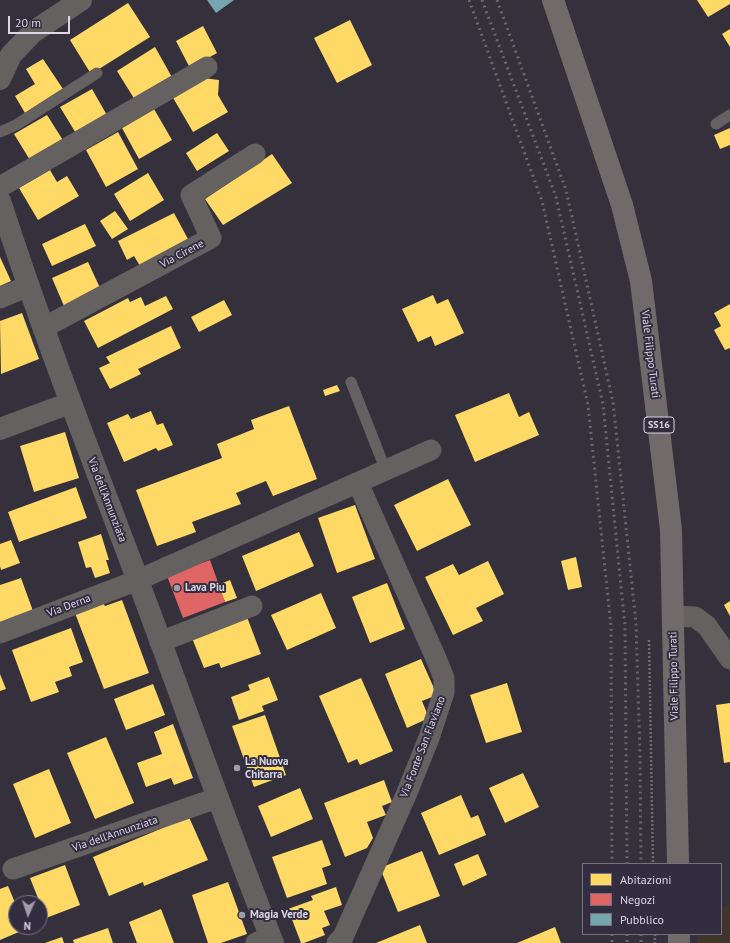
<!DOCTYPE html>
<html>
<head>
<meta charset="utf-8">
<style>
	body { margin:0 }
	#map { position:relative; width:730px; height:943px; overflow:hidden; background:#34313c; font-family:"PT Sans",sans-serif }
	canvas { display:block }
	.legend { position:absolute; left:582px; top:863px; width:140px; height:72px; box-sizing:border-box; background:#332d40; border:1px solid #767182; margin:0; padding:5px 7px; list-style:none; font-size:12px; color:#dbd7e4 }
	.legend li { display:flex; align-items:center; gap:8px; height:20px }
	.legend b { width:20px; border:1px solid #767182 }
	.north { position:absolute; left:8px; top:895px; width:40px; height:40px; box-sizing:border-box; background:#332d40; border:1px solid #767182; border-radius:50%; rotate:183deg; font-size:11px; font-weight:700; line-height:16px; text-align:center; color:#dbd7e4 }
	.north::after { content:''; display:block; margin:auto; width:14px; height:18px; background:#a19da9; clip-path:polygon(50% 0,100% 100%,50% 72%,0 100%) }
	.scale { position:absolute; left:8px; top:16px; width:62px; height:18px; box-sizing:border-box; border:2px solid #dbd7e4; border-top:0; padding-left:5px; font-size:12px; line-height:14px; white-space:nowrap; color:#dbd7e4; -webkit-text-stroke:3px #332d40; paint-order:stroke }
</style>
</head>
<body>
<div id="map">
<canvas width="730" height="943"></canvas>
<ul class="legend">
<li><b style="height:11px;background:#ffd966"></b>Abitazioni</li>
<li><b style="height:11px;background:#e06666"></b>Negozi</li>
<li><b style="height:11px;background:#76a5af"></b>Pubblico</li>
</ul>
<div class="north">N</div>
<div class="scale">20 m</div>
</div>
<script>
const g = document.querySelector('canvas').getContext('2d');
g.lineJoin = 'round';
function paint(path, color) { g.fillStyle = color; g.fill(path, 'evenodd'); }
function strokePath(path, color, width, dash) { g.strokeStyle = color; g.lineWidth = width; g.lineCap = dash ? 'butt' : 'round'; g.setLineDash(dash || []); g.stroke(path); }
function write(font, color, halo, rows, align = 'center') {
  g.font = font + ' "PT Sans",sans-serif'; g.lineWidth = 4; g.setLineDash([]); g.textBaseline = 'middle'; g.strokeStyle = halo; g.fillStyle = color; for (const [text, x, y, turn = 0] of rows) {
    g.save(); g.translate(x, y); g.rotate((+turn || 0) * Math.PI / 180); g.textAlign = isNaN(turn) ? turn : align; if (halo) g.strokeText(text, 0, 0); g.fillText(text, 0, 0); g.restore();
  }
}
paint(new Path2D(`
	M730 905V943H698V934H721V908Z`), '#3f352a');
paint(new Path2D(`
	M697 0H730V4L708 17Z
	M128 3 150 37 91 74 70 40Z
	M350 20 372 65 337 83 314 38Z
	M203 26 217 53 190 68 176 41Z
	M730 29V47L722 34Z
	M155 47 173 79 135 100 117 71Z
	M43 59 63 89 25 113 15 96 35 84 26 69Z
	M203 78 219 80 218 95 228 112 193 132 172 96Z
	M92 89 108 117 77 135 60 107Z
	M154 109 172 140 139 159 122 128Z
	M47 115 66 145 33 165 14 134Z
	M730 128V145L720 149 714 135Z
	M118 132 138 169 106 187 86 150Z
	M217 133 229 151 197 171 186 153Z
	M272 154 292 183 223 225 205 199Z
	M50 170 57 182 67 176 79 196 38 220 19 188Z
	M148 173 164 200 130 221 114 194Z
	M115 211 128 229 112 239 100 221Z
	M174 213 189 241 140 266 134 256 127 260 118 241Z
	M85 224 96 246 52 266 42 244Z
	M0 257 11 281 0 286Z
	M88 262 101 290 64 306 52 278Z
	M433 295 437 304 448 299 464 333 435 346 431 336 418 342 402 309Z
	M166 296 173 309 98 348 84 321 128 298 130 302 141 297 145 306Z
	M224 300 232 315 199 332 191 317Z
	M730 304V348L725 350 714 330 721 326 714 313Z
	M22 313 39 359 1 374 0 321Z
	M171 326 181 348 138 369 141 374 110 389 99 368 110 363 106 357Z
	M337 385 340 391 325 396 323 390Z
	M509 393 519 417 529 412 539 435 475 462 455 415Z
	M289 406 317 479 273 496 266 481 236 493 241 504 192 522 196 532 157 546 136 490 222 458 217 444 254 429 251 420Z
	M151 411 157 425 163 423 173 445 158 451 156 448 124 462 107 423 128 414 131 419Z
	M65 432 79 478 34 492 20 446Z
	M448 479 471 525 417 551 394 505Z
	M76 487 87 518 19 542 8 512Z
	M355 505 375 559 337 573 318 518Z
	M299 532 314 566 256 591 242 556Z
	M101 534 109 560H106L110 573 95 578 91 567 86 568 78 542Z
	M11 540 20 563 1 570 0 566V544Z
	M576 557 582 587 568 590 561 561Z
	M488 561 504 594 476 608 483 621 453 635 425 577 453 564 459 575Z
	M21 578 33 611 0 624V585Z
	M230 580 237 598 225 602 218 585Z
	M387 583 405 629 370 643 352 597Z
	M321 593 336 628 287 650 271 615Z
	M122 600 149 673 104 689 75 613 103 603 105 606Z
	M730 601V616L724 605Z
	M247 617 261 654 221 668 219 663 204 668 192 638Z
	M71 628 83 662 69 667 72 676 55 682 59 692 31 702 12 650Z
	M421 659 437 695 422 701 429 718 407 728 385 674Z
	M0 674 6 689 0 691Z
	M269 677 278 700 262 706 264 711 239 720 231 697 250 690 248 685Z
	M361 678 393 751 360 765 357 759 348 763 319 696Z
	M507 683 522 732 486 743 470 695Z
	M153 684 165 715 126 730 114 699Z
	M730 703V762L724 763 716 705Z
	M265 715 286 775 254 787 232 726Z
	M173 724 193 778 174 785 171 778 146 787 137 763 162 754 154 732Z
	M106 737 134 803 95 819 67 753Z
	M49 769 71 823 35 838 13 784Z
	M523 773 539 807 505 823 489 788Z
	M384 780 392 802 382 806 386 815 367 822 373 838 367 848 345 857 324 803Z
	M300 788 313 819 271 837 258 806Z
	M461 795 471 818 478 815 486 835 439 855 421 813Z
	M189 817 208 860 144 886 143 882 109 896 93 857Z
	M322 840 331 865 322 868 327 884 287 898 272 857Z
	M422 851 440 896 398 912 380 868Z
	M478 854 487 875 463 886 454 864Z
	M65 865 80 905 46 918 30 878Z
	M228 882 247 934 221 943H208L192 895Z
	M8 886 16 905V927H25L26 929 0 940V889Z
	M336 887 342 905 324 911 330 925 322 928 325 935 304 943H301L288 909 313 900 311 896Z
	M161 909 174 943H137L129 922Z
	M420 925 427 943H376Z
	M555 927 561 943H517Z
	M108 928 113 943H74L73 940Z
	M62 937 64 943H45Z`), '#ffd966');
paint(new Path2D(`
	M210 560 225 602 183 618 167 576Z`), '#e06666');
paint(new Path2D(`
	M207 0H234L216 13Z`), '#76a5af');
strokePath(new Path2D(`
	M649 640 653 864
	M655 934V943`), '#6e6c6d', 2.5, [2, 2]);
strokePath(new Path2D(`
	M716 124 730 115
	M0 132 16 125 97 73
	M351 382 386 471`), '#646160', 11);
strokePath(new Path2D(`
	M0 187 207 67
	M0 298 28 286
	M43 328 211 238 191 195 255 154
	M674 616 695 617 707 626 730 659
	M0 633 138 580 431 450
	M160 642 252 606
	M13 869 217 798
	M256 943 270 937
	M337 943 343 937 406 795 429 738 444 692V678L435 656 358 483`), '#646160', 21);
strokePath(new Path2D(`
	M0 79 11 55 33 32 81 0
	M0 201C41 328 90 453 137 578 183 700 225 822 273 943
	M0 429 70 403`), '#646160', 22);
strokePath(new Path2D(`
	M553 0 622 205 641 281 671 530 678 864
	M679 934V943`), '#706b6a', 22);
strokePath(new Path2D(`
	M469 0 542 201 588 405 611 627 612 864
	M482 0 556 197 603 404 625 627 627 864
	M497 0 566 190 613 402 636 623 640 755 641 864
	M612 934V943
	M627 934V943
	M641 934V943`), '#6a676b', 3, [2, 4]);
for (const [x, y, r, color] of [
	[177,588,4,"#a19da9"],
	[237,768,4,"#a19da9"],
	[242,915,4,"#a19da9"]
]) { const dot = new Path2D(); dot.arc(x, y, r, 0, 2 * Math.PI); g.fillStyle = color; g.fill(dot); strokePath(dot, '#332d40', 1.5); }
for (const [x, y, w] of [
	[659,425,30]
]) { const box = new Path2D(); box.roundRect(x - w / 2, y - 8, w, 16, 3); g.fillStyle = '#332d40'; g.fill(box); strokePath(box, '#dbd7e4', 1); }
write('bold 10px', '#dbd7e4', null, [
	["SS16",659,425]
]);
write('11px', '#dbd7e4', '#332d40', [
	["Via Cirene",182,254,-28],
	["Viale Filippo Turati",650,354,83],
	["Via dell'Annunziata",107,500,69],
	["Via Derna",69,606,-21],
	["Viale Filippo Turati",674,676,-91],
	["Via Fonte San Flaviano",423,747,-69],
	["Via dell'Annunziata",115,834,-19]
]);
write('bold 11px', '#dbd7e4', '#332d40', [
	["Lava Piu",185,588],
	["La Nuova",245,762],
	["Chitarra",245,775],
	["Magia Verde",250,915]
], 'left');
</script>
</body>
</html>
